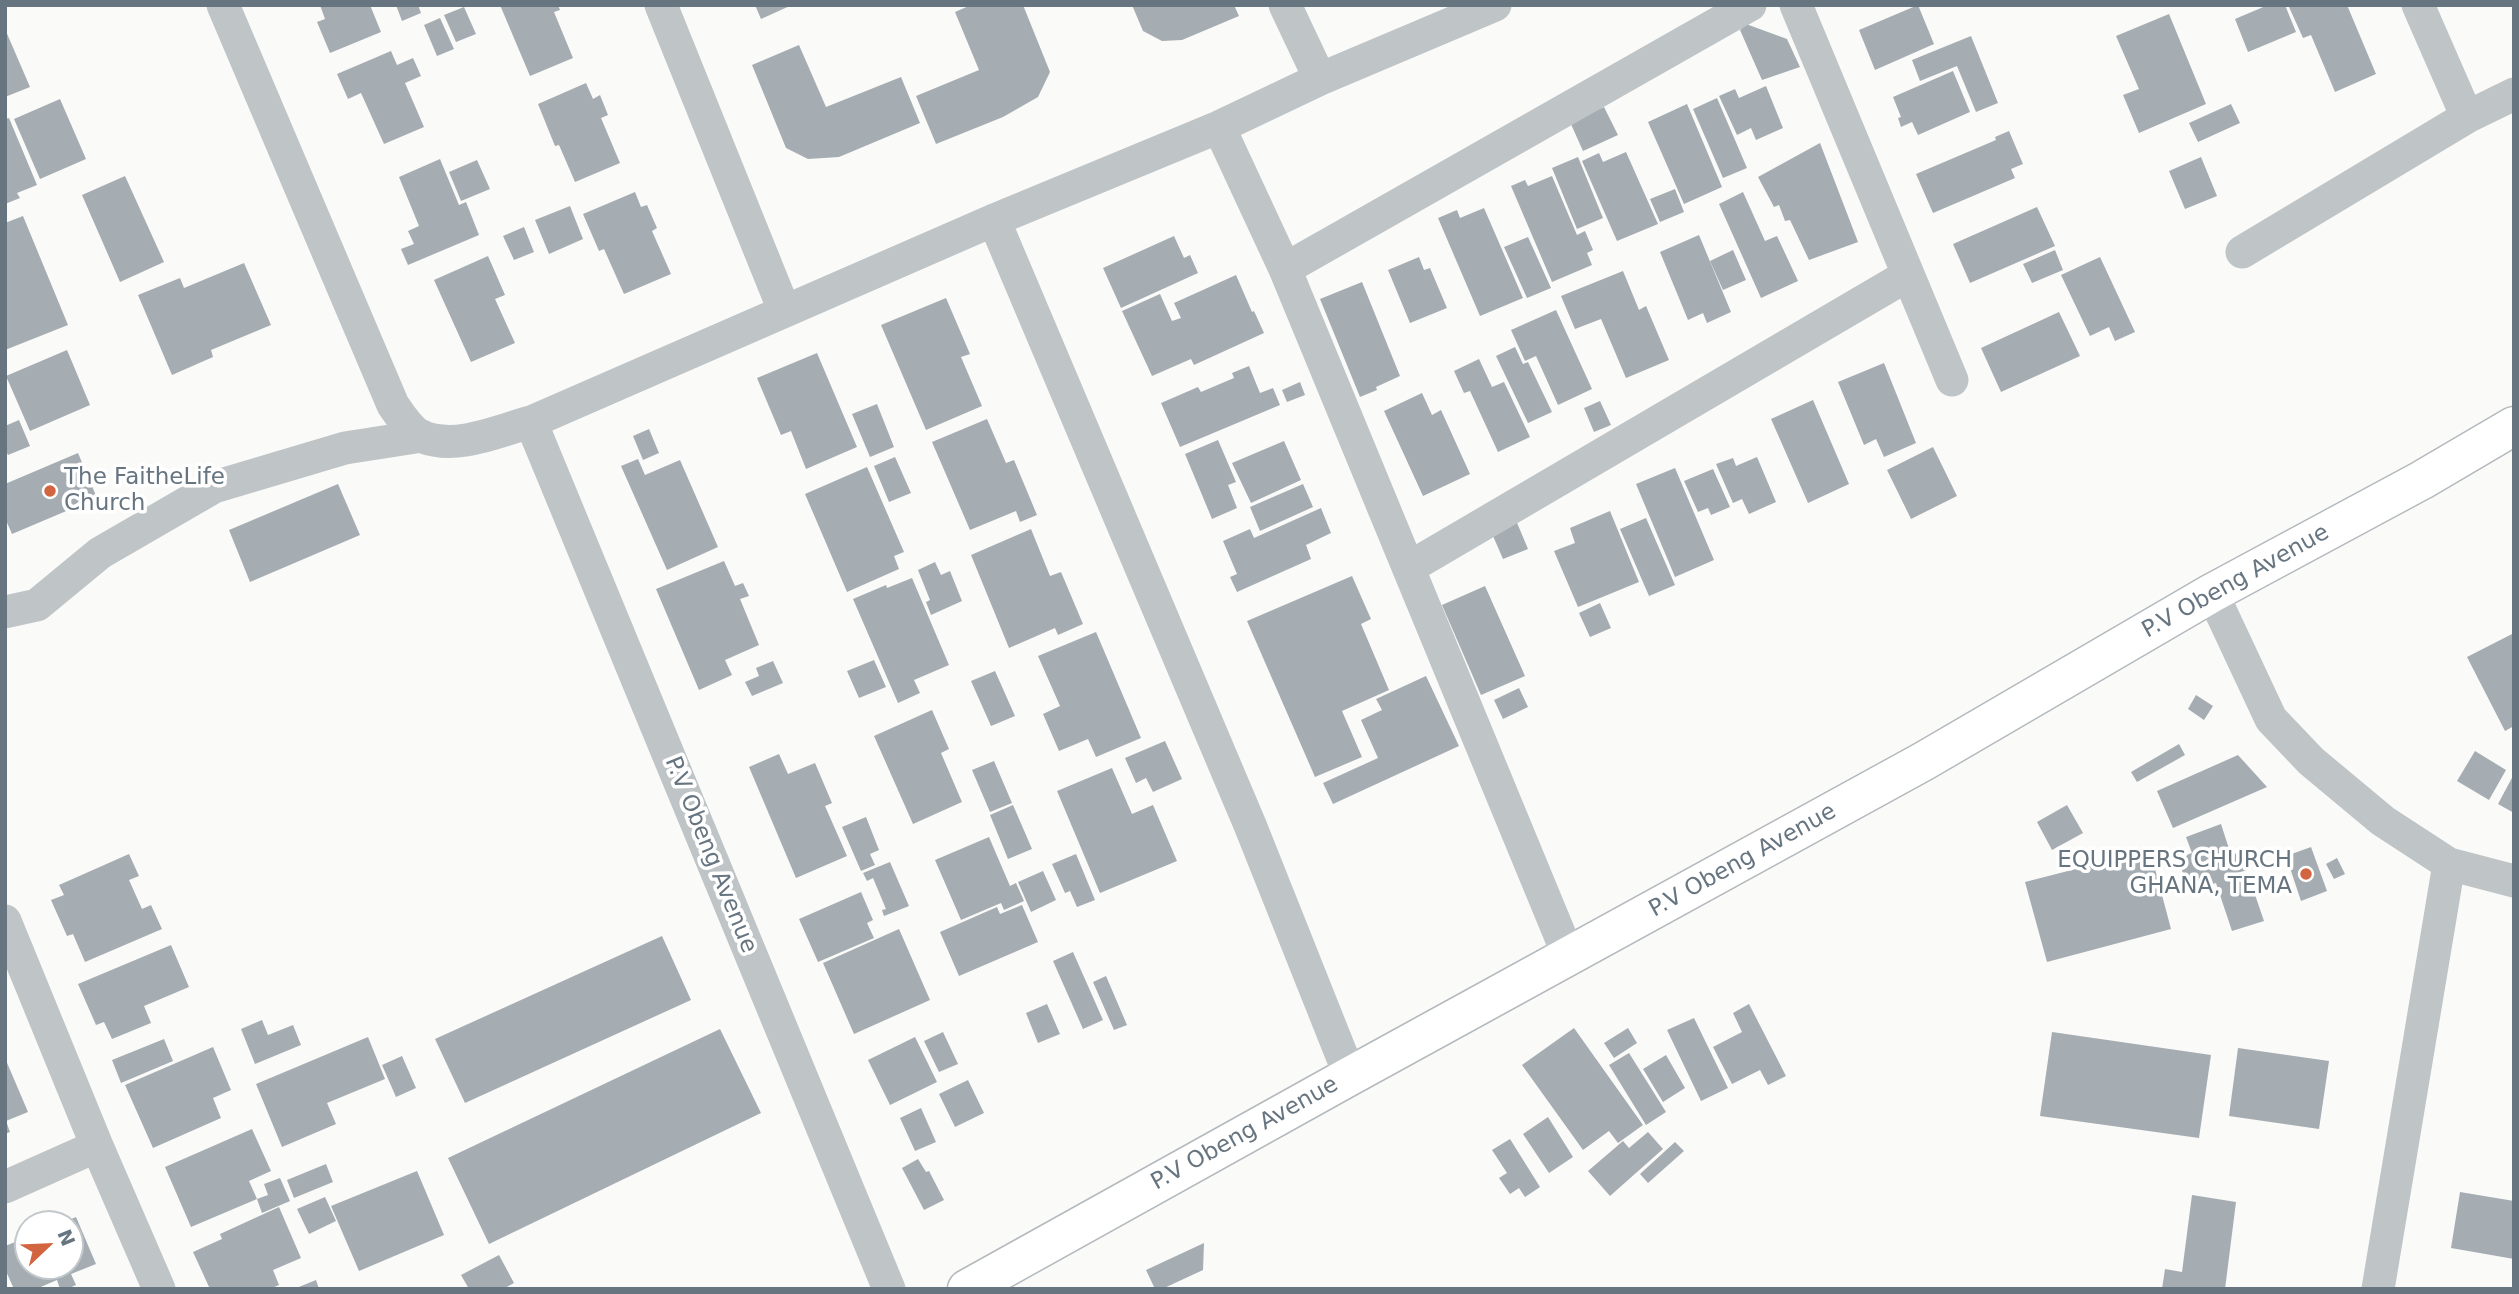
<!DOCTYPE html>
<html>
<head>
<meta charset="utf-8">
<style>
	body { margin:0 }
	#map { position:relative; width:2519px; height:1294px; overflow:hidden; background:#fafaf8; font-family:"DejaVu Sans",sans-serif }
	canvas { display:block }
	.frame { position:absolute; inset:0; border:7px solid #677580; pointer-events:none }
	.north { position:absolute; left:14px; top:1210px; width:70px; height:70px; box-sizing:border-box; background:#fff; border:2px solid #c2c8cc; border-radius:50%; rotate:67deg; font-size:19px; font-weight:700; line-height:28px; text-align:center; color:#677580 }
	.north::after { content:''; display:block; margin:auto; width:24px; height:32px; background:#d26440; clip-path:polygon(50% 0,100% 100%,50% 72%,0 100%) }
</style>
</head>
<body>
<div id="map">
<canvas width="2519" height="1294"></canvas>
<div class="frame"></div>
<div class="north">N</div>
</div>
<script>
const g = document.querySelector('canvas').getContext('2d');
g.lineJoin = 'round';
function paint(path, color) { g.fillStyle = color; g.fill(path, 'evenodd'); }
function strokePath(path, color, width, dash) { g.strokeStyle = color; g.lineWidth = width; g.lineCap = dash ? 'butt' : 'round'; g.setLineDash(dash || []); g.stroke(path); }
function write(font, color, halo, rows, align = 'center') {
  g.font = font + ' "DejaVu Sans",sans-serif'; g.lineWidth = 7; g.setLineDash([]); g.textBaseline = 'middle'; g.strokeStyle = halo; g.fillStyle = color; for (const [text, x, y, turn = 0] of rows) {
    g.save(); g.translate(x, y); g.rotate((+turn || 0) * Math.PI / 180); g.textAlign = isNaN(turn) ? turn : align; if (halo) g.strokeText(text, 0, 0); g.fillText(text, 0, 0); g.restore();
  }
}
paint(new Path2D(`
	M320 5H370L381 32 330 53 317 22 325 19Z
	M396 5H418L421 13 402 21Z
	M500 5H558L560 10 554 12 573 58 530 76Z
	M755 5H792L761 19Z
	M971 5H1023L1050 72 1038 97 1003 117 936 144 916 96 979 70 955 12Z
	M1132 5H1234L1239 16 1182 40 1162 41 1143 31Z
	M1918 5 1934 44 1875 70 1859 30Z
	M2268 5H2285L2296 32 2248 52 2235 19Z
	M2294 5H2347L2376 74 2335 92 2311 35 2303 38 2289 7Z
	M464 7 476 34 456 42 444 15Z
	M2169 14 2206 104 2139 133 2123 95 2139 89 2116 36Z
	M440 18 454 49 437 56 424 25Z
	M1746 24 1787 39 1800 67 1762 80 1740 30Z
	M5 29 30 87 5 97Z
	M1971 36 1998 103 1976 112 1957 66 1920 81 1912 60Z
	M799 45 826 107 901 77 920 123 839 157 808 159 786 148 752 65Z
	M391 51 397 65 413 58 421 76 405 83 424 127 384 144 361 93 348 99 337 74Z
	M1953 71 1970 112 1918 135 1912 122 1901 127 1898 118 1901 117 1893 97Z
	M586 83 593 99 600 95 608 115 601 118 620 163 575 182 559 145 555 146 538 104Z
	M1766 86 1783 128 1756 140 1751 128 1737 135 1719 96 1735 89 1739 98Z
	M1717 98 1747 168 1723 178 1693 109Z
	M60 99 86 159 40 179 14 119Z
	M1687 104 1722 187 1684 204 1648 122Z
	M2231 104 2240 123 2198 142 2189 123Z
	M1604 107 1618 135 1583 151 1570 122Z
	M9 118 37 185 17 193 20 198 5 204V119Z
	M2009 131 2023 164 2011 169 2015 178 1933 213 1916 174 1996 140 1995 137Z
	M1820 143 1858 242 1809 260 1790 220 1785 221 1779 205 1774 207 1758 177Z
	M1626 152 1658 224 1617 241 1582 161 1599 153 1603 162Z
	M1578 157 1603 218 1577 229 1552 168Z
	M2201 157 2217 196 2185 209 2169 171Z
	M440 159 459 205 466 202 479 235 408 265 401 249 414 244 408 231 419 226 399 177Z
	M477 160 490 189 461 201 449 172Z
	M125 176 164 262 120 282 82 195Z
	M1552 176 1577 235 1585 231 1593 250 1587 253 1592 265 1552 282 1511 186 1525 180 1528 186Z
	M1675 189 1684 212 1660 222 1650 199Z
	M635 192 641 207 647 205 657 228 652 231 671 274 624 294 604 249 599 251 583 214Z
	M1743 192 1765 241 1777 236 1798 281 1761 298 1719 204Z
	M570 206 583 239 549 254 535 220Z
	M2037 207 2055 246 1970 283 1953 244Z
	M1484 208 1523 298 1480 316 1438 218 1457 210 1460 218Z
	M23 216 68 325 5 350V223Z
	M524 227 534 252 514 260 503 236Z
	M1699 235 1731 312 1707 323 1703 313 1688 320 1660 252Z
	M1174 236 1184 258 1190 255 1198 273 1121 308 1103 268Z
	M1528 237 1551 288 1527 298 1504 247Z
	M1733 250 1746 280 1723 290 1710 261Z
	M2055 250 2063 270 2032 283 2023 264Z
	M488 256 505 295 495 299 515 343 471 362 434 280Z
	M1419 257 1424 270 1430 268 1447 308 1410 323 1388 270Z
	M2100 257 2135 332 2115 341 2109 327 2090 336 2061 275Z
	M244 263 271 325 211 350 213 357 172 375 138 295 180 278 184 288Z
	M1623 271 1639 310 1646 306 1669 360 1626 378 1601 319 1575 329 1561 296Z
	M1236 275 1252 312 1254 311 1264 333 1194 365 1191 359 1152 376 1122 311 1160 294 1172 321 1181 318 1174 303Z
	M1362 282 1400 376 1376 387 1377 390 1360 397 1320 299Z
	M946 298 970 354 961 357 982 406 926 430 881 325Z
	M1556 310 1592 389 1558 405 1536 356 1525 361 1511 330Z
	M2059 312 2080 356 2001 392 1981 348Z
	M1515 347 1523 364 1528 362 1552 412 1528 423 1496 356Z
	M67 350 90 405 30 431 6 376Z
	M817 353 857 447 806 469 791 431 781 435 757 378Z
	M1479 359 1492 387 1504 382 1530 437 1498 452 1470 391 1464 393 1454 371Z
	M1884 363 1916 443 1884 457 1876 439 1864 445 1838 382Z
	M1249 366 1260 393 1273 388 1280 405 1180 447 1161 403 1198 387 1201 392 1234 378 1232 373Z
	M1300 382 1305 395 1287 402 1282 390Z
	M1422 393 1432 415 1441 410 1470 474 1423 496 1384 411Z
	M1813 400 1849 484 1808 503 1771 419Z
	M1600 401 1611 425 1594 432 1584 408Z
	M877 404 894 447 870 457 852 414Z
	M987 419 1006 463 1014 460 1037 515 1020 522 1016 511 970 530 932 442Z
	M19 420 30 446 8 455 5 449V426Z
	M649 429 659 453 643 460 633 436Z
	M1218 440 1236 482 1228 485 1237 508 1212 519 1185 454Z
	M1284 441 1301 480 1251 503 1232 463Z
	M1933 447 1957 496 1911 519 1887 470Z
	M78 453 97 498 12 534 5 518V484Z
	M895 457 911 493 889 502 874 466Z
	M1757 457 1776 502 1749 514 1742 499 1733 503 1716 464 1733 458 1736 466Z
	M638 459 645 475 680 460 718 547 667 570 621 466Z
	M867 467 904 552 894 556 899 569 847 592 805 494Z
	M1675 468 1714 560 1675 577 1636 484Z
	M1713 469 1730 507 1711 515 1708 508 1698 512 1684 481Z
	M338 484 360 535 250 582 229 530Z
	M1303 484 1313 507 1260 531 1250 507Z
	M1321 508 1331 533 1306 545 1311 559 1237 592 1230 577 1237 574 1223 541 1250 529 1254 538Z
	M1610 511 1639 582 1578 607 1554 551 1575 543 1570 528Z
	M1515 518 1528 549 1503 559 1490 529Z
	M1646 518 1675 585 1649 596 1620 529Z
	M1031 529 1050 576 1061 572 1083 624 1058 635 1055 628 1009 648 971 555Z
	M724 561 735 586 743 583 749 596 740 599 759 645 725 660 732 675 699 690 656 589Z
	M935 562 941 575 950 571 962 601 931 615 926 602 930 600 918 570Z
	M1352 576 1371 619 1361 624 1389 690 1342 711 1362 757 1315 777 1247 621Z
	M912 578 949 665 914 680 920 693 898 703 853 599 886 585 887 588Z
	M1485 586 1525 676 1481 695 1442 605Z
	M1600 603 1611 628 1590 637 1579 613Z
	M1096 632 1141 738 1096 757 1088 739 1059 751 1043 714 1060 706 1038 656Z
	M2514 633V726L2505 731 2467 657Z
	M874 660 886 687 859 698 847 671Z
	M773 661 783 683 752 696 745 682 759 676 756 668Z
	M995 671 1015 716 991 726 971 681Z
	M1426 676 1459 746 1333 804 1323 783 1378 758 1361 720 1382 710 1376 699Z
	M1519 688 1528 707 1503 719 1494 700Z
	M2196 695 2213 706 2204 720 2188 709Z
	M932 710 949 749 941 753 962 802 913 824 874 736Z
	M1165 741 1182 779 1153 792 1146 778 1136 783 1125 758Z
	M2179 744 2185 755 2137 782 2131 772Z
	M2475 751 2506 770 2489 800 2457 781Z
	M779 754 788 774 815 763 832 803 825 806 847 856 796 878 749 767Z
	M2238 755 2267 787 2173 828 2157 791Z
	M994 761 1012 803 990 812 972 770Z
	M1112 768 1132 814 1153 805 1177 861 1100 893 1057 791Z
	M2514 774V813L2498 804Z
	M1013 805 1032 849 1008 859 990 815Z
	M2067 805 2083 833 2052 850 2037 822Z
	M866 817 879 850 870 854 875 865 861 871 842 827Z
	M2221 824 2231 855 2241 852 2247 870 2237 873 2243 888 2252 886 2264 921 2232 931 2216 883 2189 892 2178 858 2192 853 2186 837Z
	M989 837 1010 886 1016 883 1024 901 1004 910 1001 903 961 920 935 860Z
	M2311 847 2327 891 2301 901 2286 856Z
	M2150 850 2171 929 2047 962 2025 882Z
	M129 854 139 876 129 880 142 909 151 905 162 929 85 962 73 934 67 936 51 900 64 895 59 885Z
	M1076 854 1095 900 1077 907 1070 891 1065 893 1052 864Z
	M2337 858 2345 874 2334 879 2326 864Z
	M890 862 909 906 884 916 882 910 886 909 873 878 867 881 863 873Z
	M1043 871 1056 900 1031 912 1018 882Z
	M861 892 873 920 867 923 874 938 818 962 799 919Z
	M1022 905 1038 942 959 976 940 932 997 907 1000 914Z
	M899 929 930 1000 854 1034 823 963Z
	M662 936 691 1000 465 1103 435 1039Z
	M171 945 189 987 144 1006 151 1023 112 1039 104 1022 96 1025 78 984Z
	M1073 952 1103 1020 1083 1029 1053 961Z
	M1106 976 1127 1025 1114 1030 1093 982Z
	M1047 1004 1060 1034 1038 1043 1026 1013Z
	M1749 1004 1786 1076 1768 1085 1760 1070 1732 1084 1713 1047 1742 1032 1733 1013Z
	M1694 1018 1728 1088 1701 1101 1667 1030Z
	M262 1020 268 1035 293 1025 301 1045 255 1064 241 1029Z
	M1574 1028 1643 1125 1618 1143 1609 1131 1583 1150 1522 1065Z
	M1628 1028 1637 1043 1614 1058 1604 1043Z
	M720 1029 761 1113 489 1244 448 1158Z
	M943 1032 958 1064 939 1072 924 1041Z
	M2052 1032 2211 1055 2199 1138 2040 1116Z
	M368 1037 385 1079 327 1103 336 1124 282 1147 256 1084Z
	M915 1037 937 1082 890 1105 868 1060Z
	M164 1039 173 1061 121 1083 112 1060Z
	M213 1047 231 1090 213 1098 221 1118 153 1148 125 1085Z
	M2238 1048 2329 1061 2319 1129 2229 1116Z
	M1629 1053 1666 1112 1646 1125 1609 1065Z
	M1666 1055 1685 1088 1663 1102 1643 1069Z
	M402 1056 416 1088 396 1097 382 1065Z
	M5 1058 28 1112 6 1121 10 1132 5 1134Z
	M968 1080 984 1113 955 1127 939 1094Z
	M921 1108 936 1142 915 1151 900 1118Z
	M1548 1117 1573 1157 1549 1173 1523 1134Z
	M252 1129 271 1171 249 1181 257 1199 191 1227 165 1167Z
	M1648 1132 1663 1149 1610 1196 1588 1171 1623 1141 1629 1148Z
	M1510 1139 1540 1187 1525 1197 1519 1188 1510 1194 1499 1178 1507 1173 1492 1150Z
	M1675 1142 1684 1151 1648 1183 1640 1174Z
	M918 1159 926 1172 929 1171 944 1200 924 1210 902 1168Z
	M326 1164 333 1182 294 1198 287 1180Z
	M417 1171 444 1235 359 1271 331 1206Z
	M280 1178 290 1201 262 1213 257 1199 268 1195 264 1184Z
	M2460 1192 2514 1201V1259L2451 1248Z
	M2192 1195 2236 1202 2225 1289H2162L2165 1269 2182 1272Z
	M325 1197 336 1221 309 1234 297 1209Z
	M279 1207 301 1258 273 1270 279 1285 270 1289H210L193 1252 222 1239 220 1234Z
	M76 1217 96 1264 71 1274 76 1285 67 1289H60L57 1280 36 1289H14L5 1269V1246L28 1237V1266H70V1224H59Z
	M1204 1243 1203 1270 1162 1289H1155L1146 1270Z
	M499 1255 514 1283 503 1289H469L461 1275Z
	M316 1280 319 1289H294Z`), '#a5acb2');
const secondary = new Path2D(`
	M967 1289 1350 1076 1924 761 2212 593 2422 480 2514 426`);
strokePath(secondary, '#b4b9be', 41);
strokePath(new Path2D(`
	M223 5 393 405C401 416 410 432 423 437 457 450 498 431 531 422L994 220 1219 127 1320 79 1495 5
	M661 5 784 310
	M1285 5 1320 79
	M1796 5 1952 380
	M2418 5 2467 117
	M1219 127 1285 269 1569 957
	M994 220 1250 825 1350 1076
	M2242 252 2467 117 2514 94
	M1285 269 1750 5
	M531 422 889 1289
	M1410 567 1908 275
	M2212 593 2271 719 2311 761 2383 821 2449 864 2514 881
	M5 612 37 605 100 553 214 487 345 448 422 436
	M5 921 97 1146 159 1289
	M5 1187 97 1146
	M2378 1289 2449 864`), '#bfc4c7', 33);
strokePath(secondary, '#fff', 38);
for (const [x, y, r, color] of [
	[50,491,7,"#d26440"],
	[2306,874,7,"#d26440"]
]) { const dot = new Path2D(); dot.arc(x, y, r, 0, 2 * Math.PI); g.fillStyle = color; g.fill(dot); strokePath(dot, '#fff', 2.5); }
write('23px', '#677580', '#fff', [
	["The FaitheLife",64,478],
	["Church",64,504],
	["EQUIPPERS CHURCH",2292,861,"right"],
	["GHANA, TEMA",2292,887,"right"]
], 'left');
write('23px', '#677580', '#fff', [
	["P.V Obeng Avenue",2236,582,-29],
	["P.V Obeng Avenue",710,855,68],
	["P.V Obeng Avenue",1743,861,-29],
	["P.V Obeng Avenue",1245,1134,-29]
]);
</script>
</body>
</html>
